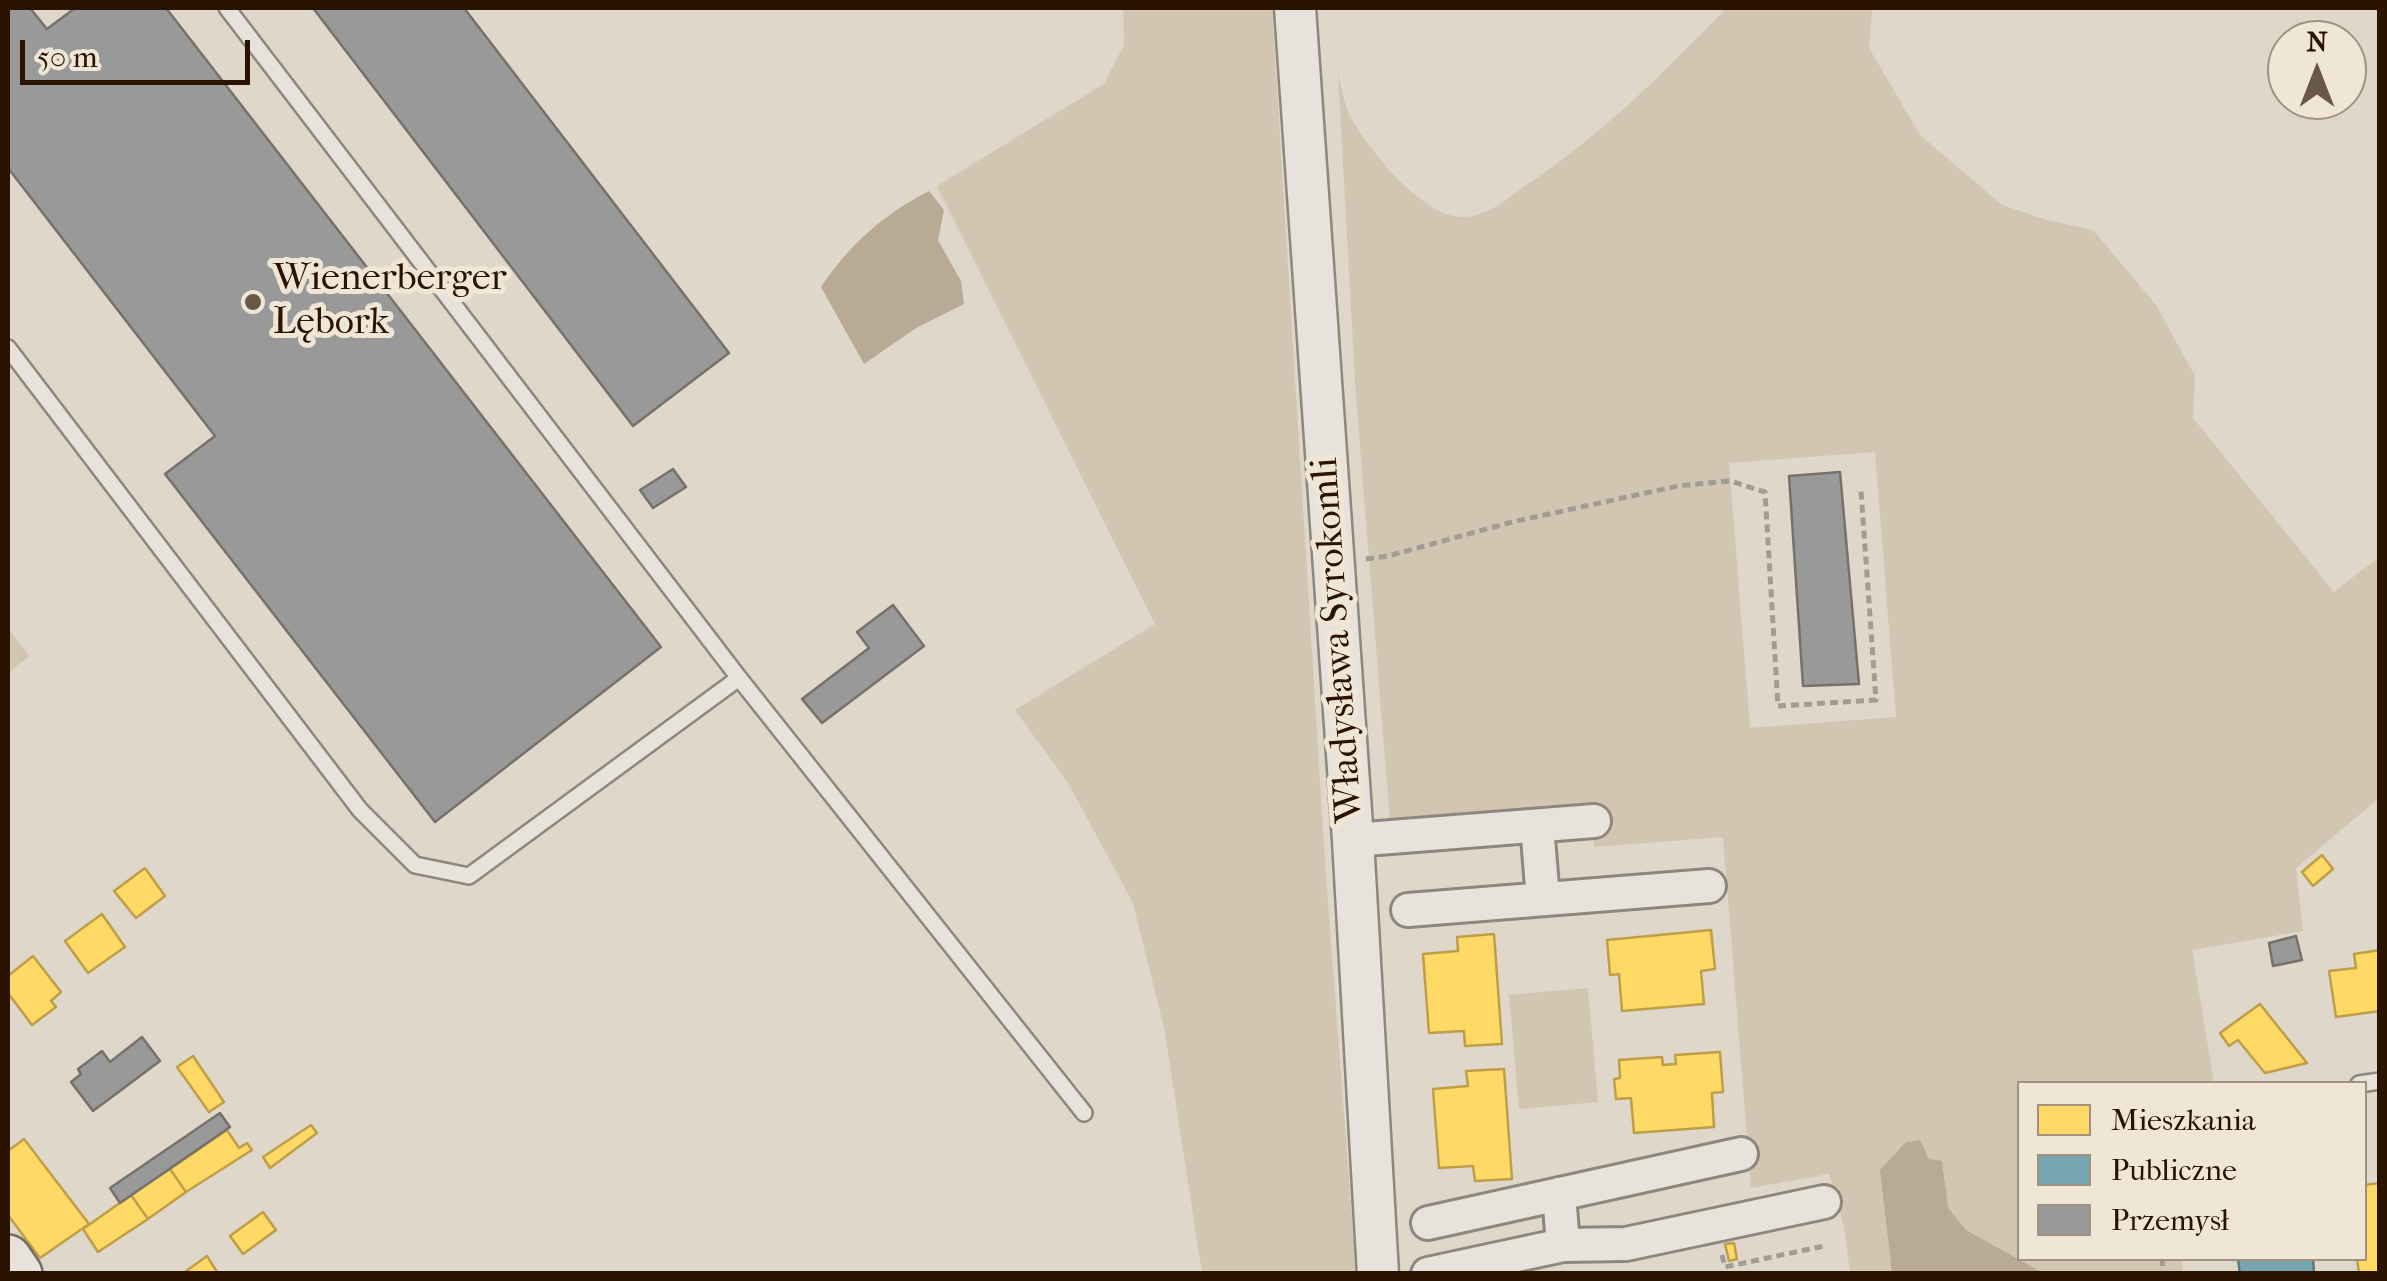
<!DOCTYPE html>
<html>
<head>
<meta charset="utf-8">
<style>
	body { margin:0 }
	#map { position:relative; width:2387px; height:1281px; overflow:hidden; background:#dfd7c9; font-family:"IM FELL French Canon",serif }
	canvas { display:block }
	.frame { position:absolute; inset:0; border:10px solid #2a1300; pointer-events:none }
	.legend { position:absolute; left:2017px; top:1081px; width:350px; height:180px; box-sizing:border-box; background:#f0e6d6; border:2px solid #a19280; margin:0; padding:12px 18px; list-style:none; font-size:30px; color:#2a1300 }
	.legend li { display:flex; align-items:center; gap:20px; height:50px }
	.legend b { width:50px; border:2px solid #a19280 }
	.north { position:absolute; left:2267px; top:20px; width:100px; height:100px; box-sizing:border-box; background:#f0e6d6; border:2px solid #a19280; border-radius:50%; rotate:0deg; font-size:28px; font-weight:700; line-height:40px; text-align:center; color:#2a1300 }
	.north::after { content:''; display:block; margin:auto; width:35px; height:45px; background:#695846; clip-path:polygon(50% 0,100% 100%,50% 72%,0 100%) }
	.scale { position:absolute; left:20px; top:40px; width:230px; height:45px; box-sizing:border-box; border:5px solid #2a1300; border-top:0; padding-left:12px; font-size:30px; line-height:35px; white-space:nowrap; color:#2a1300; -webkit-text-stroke:8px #f0e6d6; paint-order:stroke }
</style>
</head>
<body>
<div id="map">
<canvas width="2387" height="1281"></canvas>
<div class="frame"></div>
<ul class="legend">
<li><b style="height:28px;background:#ffd966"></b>Mieszkania</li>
<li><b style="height:28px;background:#76a5af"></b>Publiczne</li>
<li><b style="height:28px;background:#999"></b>Przemysł</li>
</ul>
<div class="north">N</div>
<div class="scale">50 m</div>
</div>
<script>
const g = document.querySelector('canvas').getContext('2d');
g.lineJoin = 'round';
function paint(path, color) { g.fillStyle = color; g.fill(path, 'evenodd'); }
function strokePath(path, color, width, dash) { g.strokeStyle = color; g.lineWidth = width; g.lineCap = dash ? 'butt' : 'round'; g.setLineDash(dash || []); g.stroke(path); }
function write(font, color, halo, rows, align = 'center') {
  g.font = font + ' "IM FELL French Canon",serif'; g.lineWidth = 10; g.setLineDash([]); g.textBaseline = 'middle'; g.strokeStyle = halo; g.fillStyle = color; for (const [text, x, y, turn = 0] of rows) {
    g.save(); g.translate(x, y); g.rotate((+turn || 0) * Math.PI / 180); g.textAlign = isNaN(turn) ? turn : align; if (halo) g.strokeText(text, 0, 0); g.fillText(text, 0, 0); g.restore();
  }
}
paint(new Path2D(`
	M1123 8H1272L1325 862 1356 1273H1202L1164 1027 1133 903 1068 783 1015 710 1155 624 937 186 1104 84 1124 45Z
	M1727 8H1872L1869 48 1920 135 2002 205 2043 219 2093 230 2156 305 2195 376 2193 418 2334 592 2379 557V798L2296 868 2303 931 2192 950 2214 1083 2020 1084V1258L2182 1259 2183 1273H1850L1844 1227 1829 1174 1751 1188 1723 837 1594 847V806L1390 822 1356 397 1338 74C1342 88 1344 105 1351 118 1369 150 1422 216 1461 217 1486 218 1508 198 1528 184 1605 132 1662 74 1727 8ZM1875 452 1896 717 1750 728 1729 463Z
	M8 628 29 656 8 673Z
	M1588 988 1598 1102 1519 1109 1509 995Z`), '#d2c5b2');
paint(new Path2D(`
	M929 191 944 210 938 240 961 281 964 304 916 328 864 364 821 287C850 244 883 215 929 191Z
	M1920 1140 1929 1159 1942 1161 1948 1208 1966 1230 2043 1273H1892L1880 1170 1906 1142Z`), '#b8aa95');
const homes = new Path2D(`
	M2322 855 2333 869 2313 886 2302 872Z
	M145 868 165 896 136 918 114 891Z
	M102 914 125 947 88 973 65 941Z
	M1711 930 1715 969 1701 971 1704 1004 1622 1011 1619 974 1610 975 1607 940Z
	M1494 934 1502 1044 1465 1046 1464 1031 1429 1033 1423 954 1458 951 1457 937Z
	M2380 950V1011L2336 1017 2329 971 2356 968 2354 954Z
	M33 956 61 992 51 1001 56 1007 32 1025 8 993V976Z
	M2260 1004 2307 1063 2265 1073 2238 1040 2229 1046 2220 1033Z
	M1720 1052 1723 1092 1712 1093 1714 1127 1634 1133 1631 1098 1616 1099 1614 1079 1620 1078 1619 1060 1662 1057 1663 1065 1676 1064 1675 1055Z
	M193 1056 224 1102 209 1112 177 1067Z
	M1504 1069 1512 1179 1475 1181 1473 1166 1439 1168 1433 1089 1468 1086 1466 1071Z
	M311 1125 317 1133 270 1168 263 1157Z
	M227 1130 239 1148 247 1143 252 1150 186 1192 170 1169Z
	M24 1139 89 1224 40 1258 8 1215V1151Z
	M170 1169 186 1192 148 1219 131 1195Z
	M2380 1183V1274H2359L2357 1258H2364V1185Z
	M131 1195 148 1219 98 1252 83 1229Z
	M263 1212 276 1230 243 1254 230 1236Z
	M1734 1243 1737 1259 1729 1261 1725 1244Z
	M207 1256 217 1272 215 1274H182Z`);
paint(homes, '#ffd966');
strokePath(homes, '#bf9e47', 2.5);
const public = new Path2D(`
	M2313 1258 2314 1274H2240L2238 1259Z`);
paint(public, '#76a5af');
strokePath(public, '#5f797a', 2.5);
const industry = new Path2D(`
	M8 8H30L47 29 75 8H166L661 647 435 822 165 474 215 436 8 168Z
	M313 8H464L729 353 633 426Z
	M673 469 686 487 653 508 640 490Z
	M1840 472 1859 684 1803 686 1789 476Z
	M893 605 924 646 822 723 802 699 869 648 857 632Z
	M2296 936 2302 960 2273 966 2269 943Z
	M142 1037 160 1061 93 1111 71 1082 81 1074 78 1069 102 1051 110 1062Z
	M220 1113 230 1127 120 1203 110 1188Z`);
paint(industry, '#999');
strokePath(industry, '#78716b', 2.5);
const service = new Path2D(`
	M227 8 739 678
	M8 348 360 810 415 865 469 876 739 678 1084 1113
	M2359 1084 2380 1081`);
const minor = new Path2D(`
	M1537 826 1543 899
	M1353 840 1594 821
	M1408 910 1709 886
	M1428 1223 1741 1154
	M1563 1245 1626 1244 1824 1202
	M1428 1274 1563 1245 1559 1194`);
const tertiary = new Path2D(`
	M1295 8 1353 840 1378 1274`);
const secondary = new Path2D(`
	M8 1258 19 1274`);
strokePath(service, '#8e877d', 20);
strokePath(minor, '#8e877d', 38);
strokePath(tertiary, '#8e877d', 45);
strokePath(secondary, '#746c62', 50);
strokePath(new Path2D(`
	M1366 559 1388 556 1512 522 1678 486 1730 481 1765 492 1778 706 1876 700 1861 491
	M1722 1255 1725 1267 1824 1246
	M2162 1258 2163 1274`), '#a19c94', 5, [8, 5]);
strokePath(service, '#e7e2db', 15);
strokePath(minor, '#e7e2db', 32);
strokePath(tertiary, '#e7e2db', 40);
strokePath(secondary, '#e7e2db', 45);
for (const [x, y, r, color] of [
	[253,302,10,"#695846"]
]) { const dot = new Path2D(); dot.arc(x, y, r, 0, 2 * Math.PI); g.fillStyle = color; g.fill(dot); strokePath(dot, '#f0e6d6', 4); }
write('38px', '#2a1300', '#f0e6d6', [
	["Wienerberger",273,280],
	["Lębork",273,324]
], 'left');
write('38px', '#2a1300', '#f0e6d6', [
	["Władysława Syrokomli",1339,640,-94]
]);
</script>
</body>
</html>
